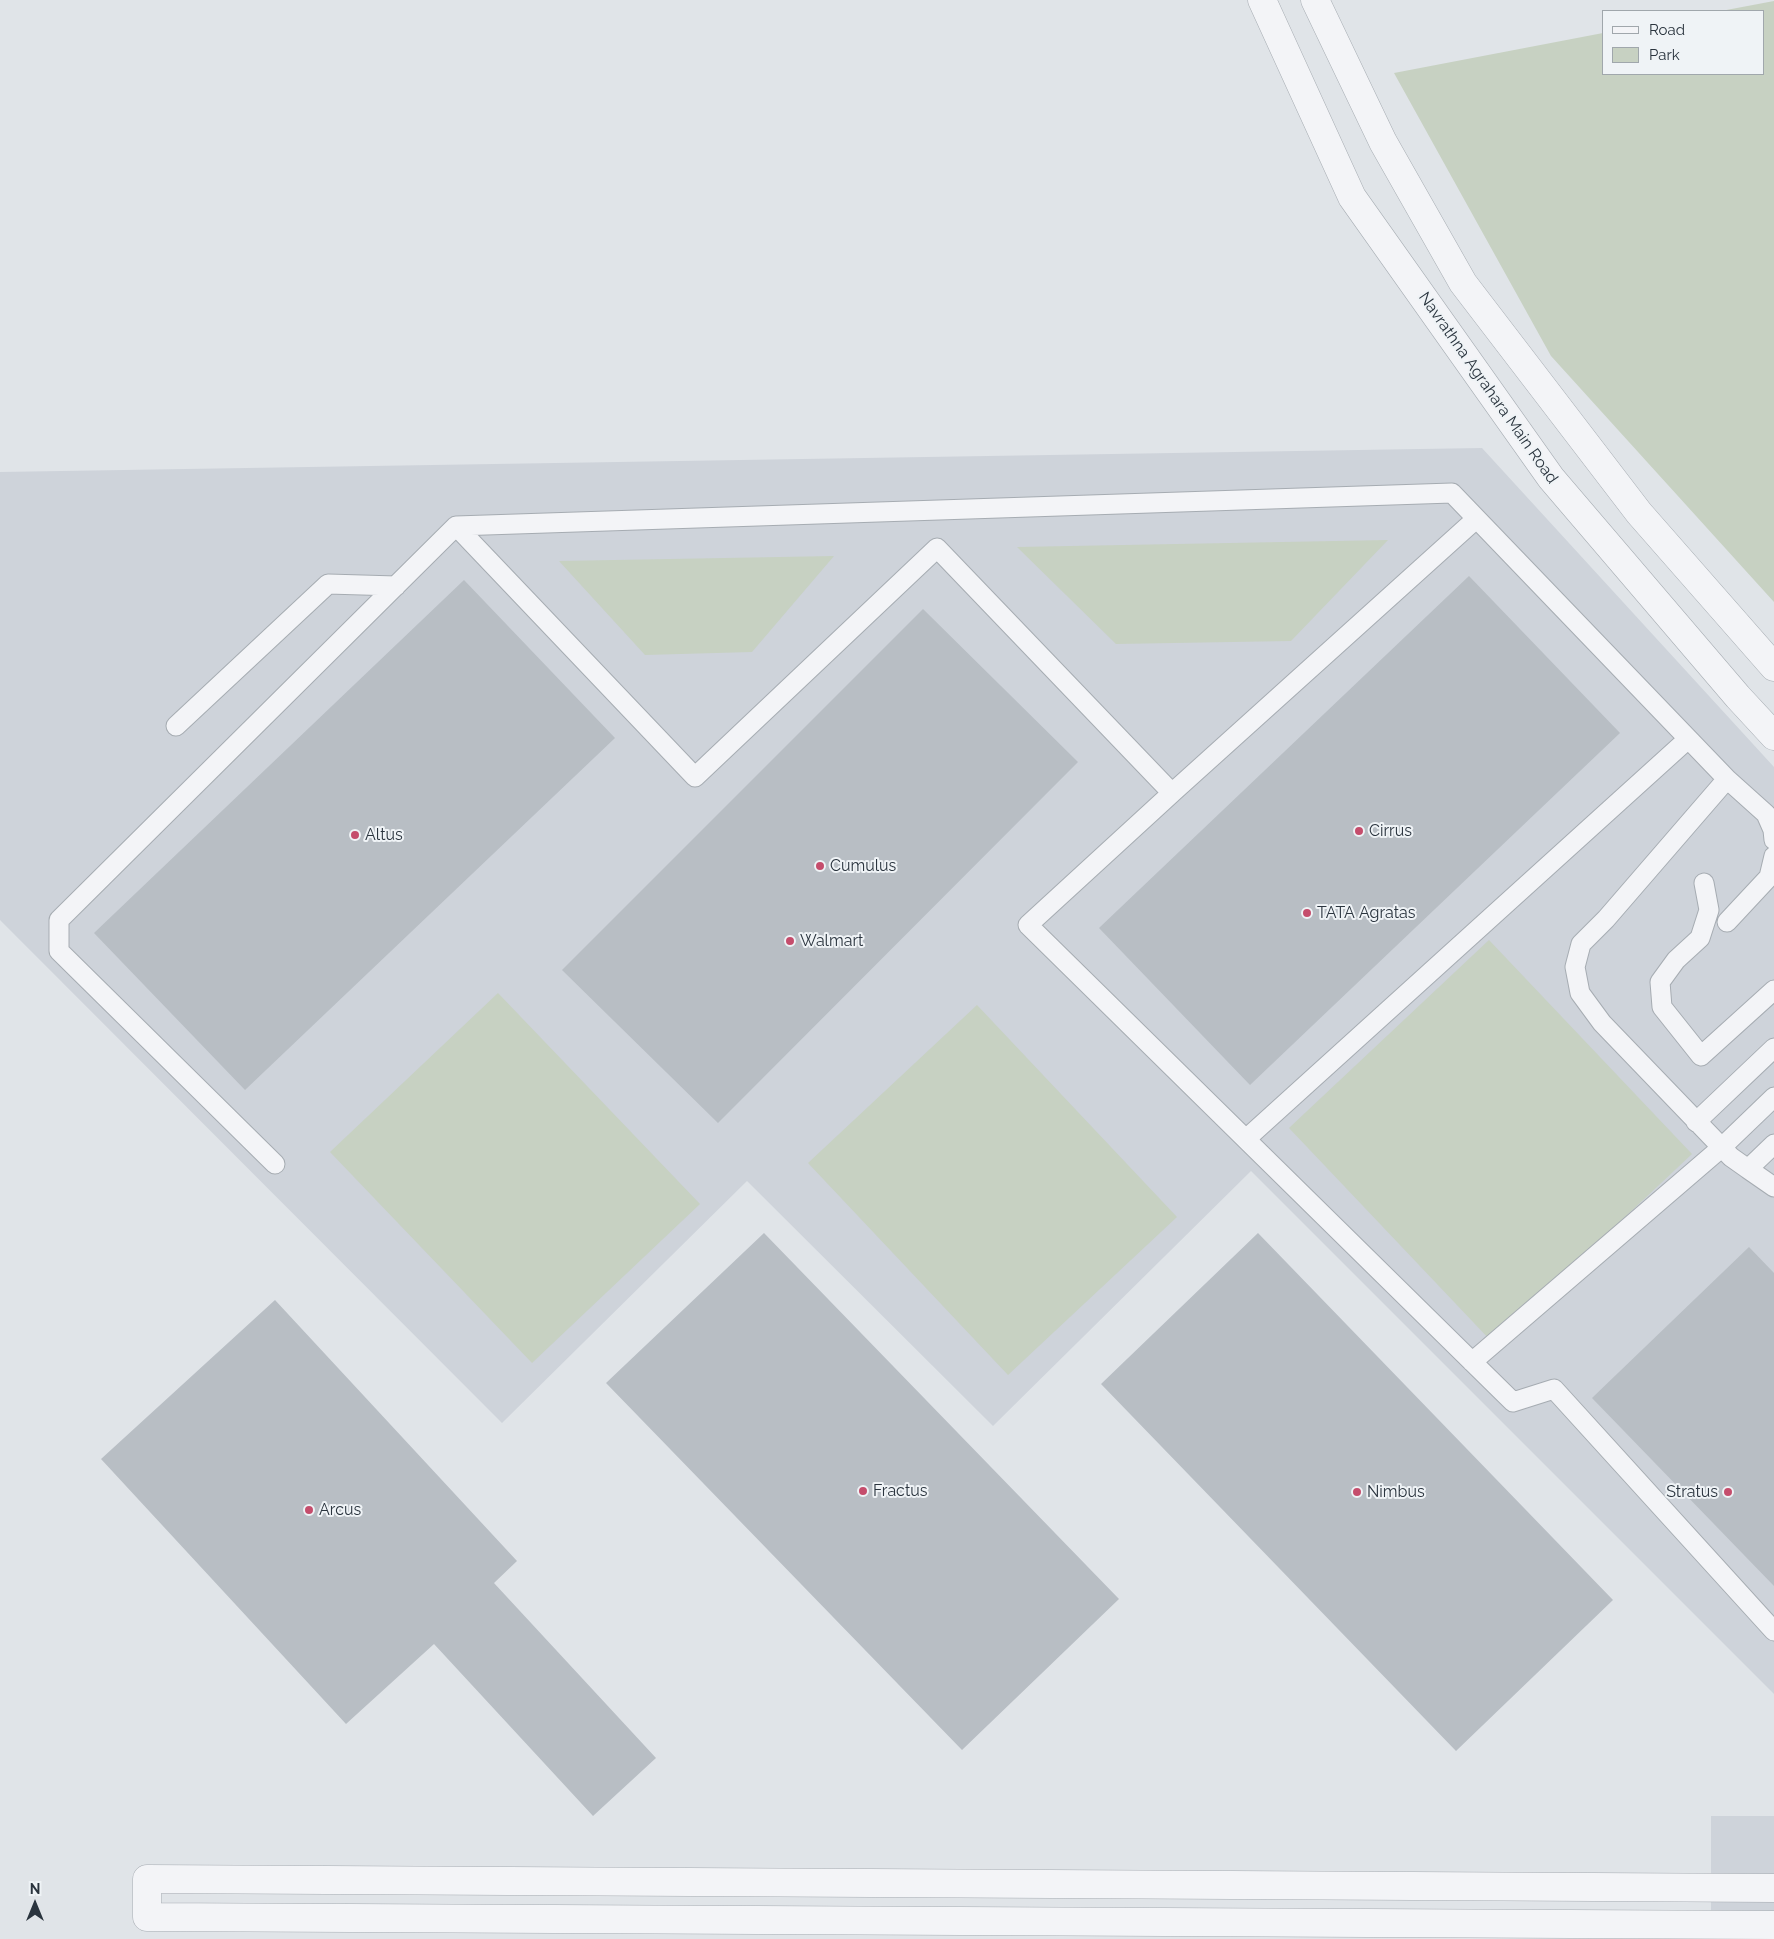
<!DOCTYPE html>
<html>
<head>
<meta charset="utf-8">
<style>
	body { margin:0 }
	#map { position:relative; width:1774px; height:1939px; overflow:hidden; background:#e0e4e8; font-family:Raleway,sans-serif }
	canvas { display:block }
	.legend { position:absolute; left:1602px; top:10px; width:162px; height:65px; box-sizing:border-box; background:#eff3f6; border:1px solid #a0a7ac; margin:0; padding:6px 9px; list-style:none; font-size:15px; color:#2a343e }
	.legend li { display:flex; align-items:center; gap:10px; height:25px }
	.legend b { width:25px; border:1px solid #a0a7ac }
	.north { position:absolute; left:10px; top:1879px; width:50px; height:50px; -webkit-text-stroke:4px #eff3f6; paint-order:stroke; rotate:0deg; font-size:14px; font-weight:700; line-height:20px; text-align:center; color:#2a343e }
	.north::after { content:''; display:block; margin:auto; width:18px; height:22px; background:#2a343e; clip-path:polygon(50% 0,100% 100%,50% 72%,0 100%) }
</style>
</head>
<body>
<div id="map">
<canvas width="1774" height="1939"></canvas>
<ul class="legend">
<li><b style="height:6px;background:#f3f4f7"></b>Road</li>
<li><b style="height:14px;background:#c7d1c2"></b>Park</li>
</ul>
<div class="north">N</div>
</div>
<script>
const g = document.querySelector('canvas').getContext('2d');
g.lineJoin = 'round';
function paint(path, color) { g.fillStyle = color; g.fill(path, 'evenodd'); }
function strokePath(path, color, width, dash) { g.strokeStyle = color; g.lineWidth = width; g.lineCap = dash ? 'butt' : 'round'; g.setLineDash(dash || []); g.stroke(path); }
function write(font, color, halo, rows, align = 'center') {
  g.font = font + ' Raleway,sans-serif'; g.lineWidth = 4; g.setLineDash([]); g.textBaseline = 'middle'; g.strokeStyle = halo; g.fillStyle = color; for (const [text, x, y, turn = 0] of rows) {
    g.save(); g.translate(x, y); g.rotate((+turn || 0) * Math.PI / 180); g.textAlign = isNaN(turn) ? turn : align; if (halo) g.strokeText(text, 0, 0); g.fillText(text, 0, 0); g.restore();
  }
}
paint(new Path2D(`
	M1482 448 1774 767V1694L1251 1171 993 1426 747 1181 502 1423 0 920V472Z
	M1711 1816H1774V1939H1711Z`), '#ced3da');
paint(new Path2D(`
	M1774 1V602L1551 356 1394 73 1603 33V74H1763V11H1721Z
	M1388 540 1291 641 1116 644 1017 547Z
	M834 556 752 652 645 655 559 561Z
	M1489 940 1692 1154 1492 1342 1289 1128Z
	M498 993 700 1204 532 1363 330 1152Z
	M977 1005 1177 1217 1008 1375 808 1163Z`), '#c7d1c2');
paint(new Path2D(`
	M1469 576 1620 733 1250 1085 1099 928Z
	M464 580 615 738 245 1090 94 933Z
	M923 609 1078 762 718 1123 562 970Z
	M764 1233 1119 1599 962 1750 606 1383Z
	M1258 1233 1613 1600 1456 1751 1101 1384Z
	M1749 1247 1774 1273V1586L1592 1398Z
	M275 1300 517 1561 494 1583 656 1758 593 1816 434 1644 346 1724 101 1459Z`), '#b8bec4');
const service = new Path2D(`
	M456 526 695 777 937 548 1172 793 1476 519
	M176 726 328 584 396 586
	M1727 779 1766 814 1773 830 1774 840
	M1172 793 1028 925 1513 1402 1554 1389 1774 1631
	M1704 883 1709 910 1700 938 1676 960 1660 982 1662 1007 1701 1056 1774 990
	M1727 922 1769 877 1774 856
	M1696 1122 1774 1048
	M1246 1139 1688 739
	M275 1164 59 951V920L456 526 1452 493 1727 779 1606 919 1581 944 1575 967 1580 993 1602 1023 1731 1157 1748 1169 1774 1144
	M1748 1169 1774 1187
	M1472 1362 1721 1148 1774 1097`);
const minor = new Path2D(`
	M1774 1888 147 1879V1917L1774 1925`);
const tertiary = new Path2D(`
	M1262 0 1352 197 1551 478 1738 697 1774 736
	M1315 0 1383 142 1463 283 1639 513 1774 667`);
strokePath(service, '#a6acb2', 21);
strokePath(minor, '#a6acb2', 29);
strokePath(tertiary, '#a6acb2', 29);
strokePath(service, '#f3f4f7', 19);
strokePath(minor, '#f3f4f7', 28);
strokePath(tertiary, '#f3f4f7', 28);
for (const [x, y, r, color] of [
	[1359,831,5,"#c54d6c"],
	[355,835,5,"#c54d6c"],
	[820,866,5,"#c54d6c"],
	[1307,913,5,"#c54d6c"],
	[790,941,5,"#c54d6c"],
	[863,1491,5,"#c54d6c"],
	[1357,1492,5,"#c54d6c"],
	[1728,1492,5,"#c54d6c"],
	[309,1510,5,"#c54d6c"]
]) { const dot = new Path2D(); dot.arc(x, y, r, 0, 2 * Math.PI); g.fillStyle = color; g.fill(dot); strokePath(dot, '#eff3f6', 2); }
write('16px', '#2a343e', '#eff3f6', [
	["Navrathna Agrahara Main Road",1488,388,55]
]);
write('16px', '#2a343e', '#eff3f6', [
	["Cirrus",1369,831],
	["Altus",365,835],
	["Cumulus",830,866],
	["TATA Agratas",1317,913],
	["Walmart",800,941],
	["Fractus",873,1491],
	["Nimbus",1367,1492],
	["Stratus",1718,1492,"right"],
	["Arcus",319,1510]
], 'left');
</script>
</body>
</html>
